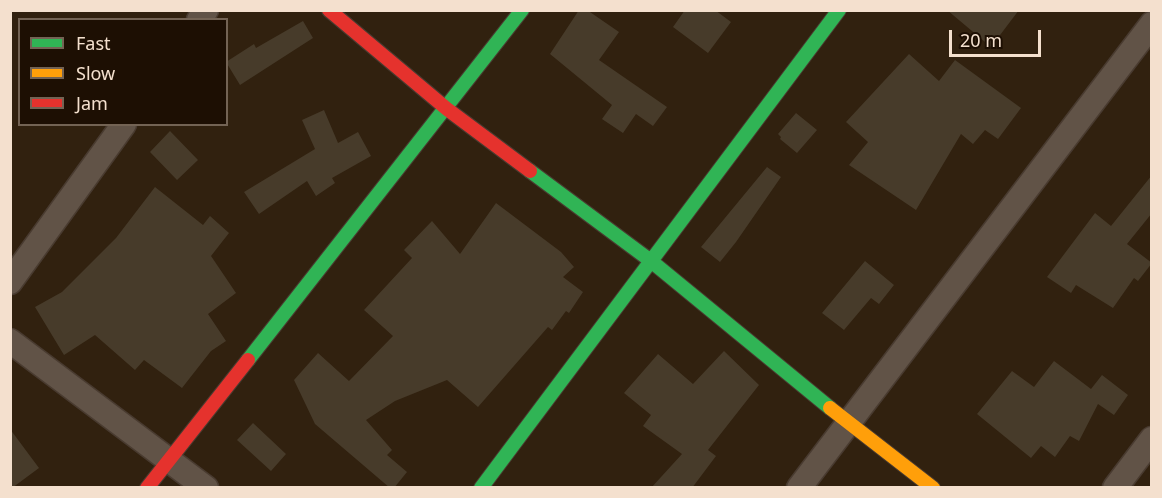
<!DOCTYPE html>
<html>
<head>
<meta charset="utf-8">
<style>
	body { margin:0 }
	#map { position:relative; width:1162px; height:498px; overflow:hidden; background:#31210f; font-family:"Noto Sans",sans-serif }
	canvas { display:block }
	.frame { position:absolute; inset:0; border:12px solid #f4e0ce; pointer-events:none }
	.legend { position:absolute; left:18px; top:18px; width:210px; height:108px; box-sizing:border-box; background:#1d0f03; border:2px solid #736354; margin:0; padding:8px 10px; list-style:none; font-size:18px; color:#f4e0ce }
	.legend li { display:flex; align-items:center; gap:12px; height:30px }
	.legend b { width:30px; border:2px solid #736354 }
	.scale { position:absolute; left:949px; top:30px; width:92px; height:27px; box-sizing:border-box; border:3px solid #f4e0ce; border-top:0; padding-left:8px; font-size:18px; line-height:21px; white-space:nowrap; color:#f4e0ce; -webkit-text-stroke:4px #1d0f03; paint-order:stroke }
</style>
</head>
<body>
<div id="map">
<canvas width="1162" height="498"></canvas>
<div class="frame"></div>
<ul class="legend">
<li><b style="height:8px;background:#30b455"></b>Fast</li>
<li><b style="height:8px;background:#ff9f0a"></b>Slow</li>
<li><b style="height:8px;background:#e5322d"></b>Jam</li>
</ul>
<div class="scale">20 m</div>
</div>
<script>
const g = document.querySelector('canvas').getContext('2d');
g.lineJoin = 'round';
function paint(path, color) { g.fillStyle = color; g.fill(path, 'evenodd'); }
function strokePath(path, color, width, dash) { g.strokeStyle = color; g.lineWidth = width; g.lineCap = dash ? 'butt' : 'round'; g.setLineDash(dash || []); g.stroke(path); }
paint(new Path2D(`
	M579 10H587L619 32 599 60 667 107 653 126 636 114 623 133 602 119 612 105 550 54Z
	M685 10H715L731 22 708 53 673 27Z
	M947 10H1019L991 47Z
	M303 21 313 38 240 85 226 62 254 44 256 48Z
	M909 54 939 81 955 60 1021 108 998 139 985 130 973 144 961 134 916 210 849 165 868 142 846 122Z
	M324 110 338 143 358 132 371 156 332 178 335 183 316 196 307 181 259 214 244 192 315 149 302 120Z
	M796 113 817 130 797 153 780 139 781 137 778 134Z
	M170 131 198 160 177 180 150 152Z
	M767 167 781 177 736 242 720 262 701 247Z
	M1152 175V213L1127 244 1152 263 1138 281 1134 278 1113 308 1076 285 1071 293 1047 277 1095 213 1111 226Z
	M155 187 203 225 210 216 229 233 211 256 236 293 208 314 226 341 211 351 182 388 144 360 135 370 95 335 64 355 35 307 62 292 116 238Z
	M496 203 561 252 574 267 563 277 583 292 569 313 566 311 552 330 548 327 478 407 447 380 395 401 366 420 392 450 387 455 407 472 394 488H390L315 424 294 380 318 353 349 381 393 336 364 310 412 258 404 250 432 221 460 254Z
	M865 261 894 285 879 304 871 298 844 330 822 313Z
	M724 351 759 385 708 450 716 456 692 488H651L682 454 643 426 651 415 624 393 658 354 693 384Z
	M1054 361 1091 389 1102 375 1128 395 1114 415 1098 404 1079 441 1070 436 1055 457 1041 446 1031 458 977 414 1012 371 1034 387Z
	M253 423 286 454 271 471 237 440Z
	M10 429 39 468 12 488H10Z`), '#473b2a');
const street = new Path2D(`
	M199 20 206 10
	M10 282 124 124
	M10 341 206 488
	M799 488 1152 24
	M1115 488 1152 439`);
const fast = new Path2D(`
	M530 171 651 261 830 408
	M248 360 522 10
	M481 488 839 10`);
const slow = new Path2D(`
	M830 408 933 488`);
const jam = new Path2D(`
	M329 10 447 109 530 171
	M147 488 248 360`);
strokePath(street, '#493b30', 27);
strokePath(fast, '#493b30', 16);
strokePath(slow, '#493b30', 16);
strokePath(jam, '#493b30', 16);
strokePath(street, '#615347', 24);
strokePath(fast, '#30b455', 14);
strokePath(slow, '#ff9f0a', 14);
strokePath(jam, '#e5322d', 14);
</script>
</body>
</html>
